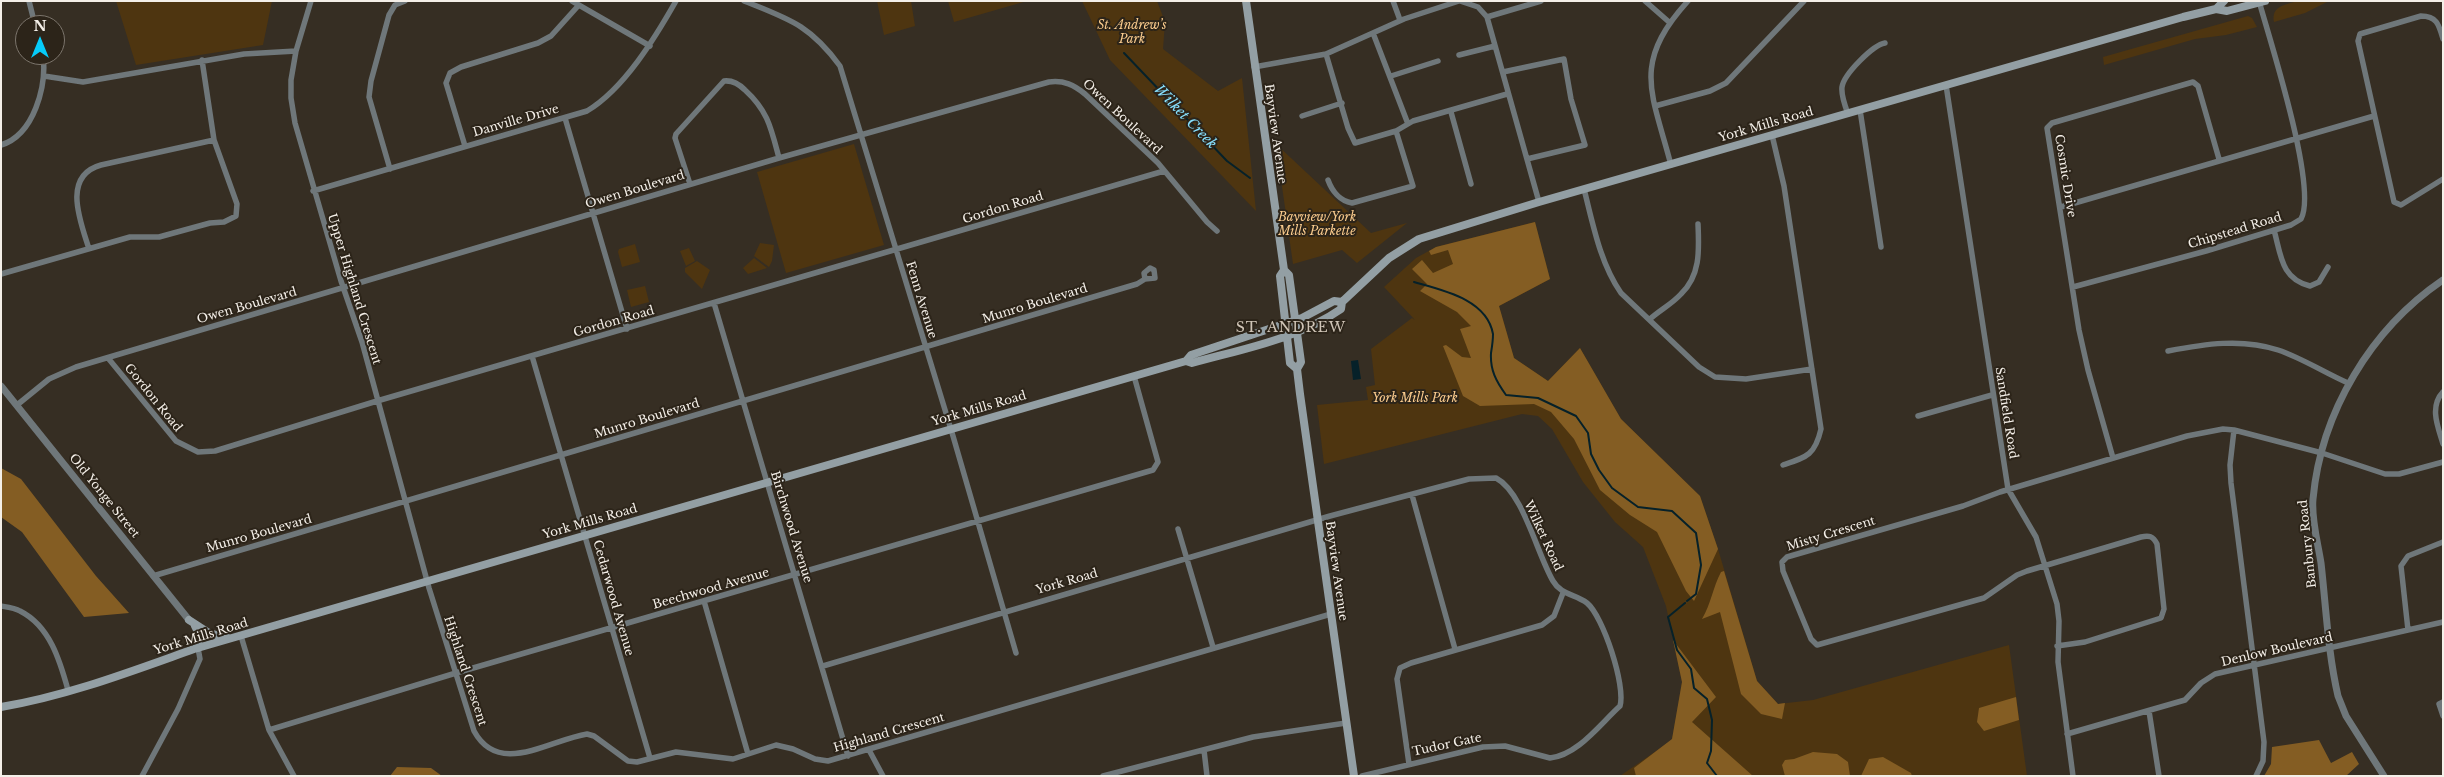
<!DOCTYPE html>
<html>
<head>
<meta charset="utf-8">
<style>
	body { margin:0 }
	#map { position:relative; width:2444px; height:777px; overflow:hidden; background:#362e23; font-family:"Libre Baskerville",serif }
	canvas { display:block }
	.frame { position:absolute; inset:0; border:2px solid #f4efe8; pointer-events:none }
	.north { position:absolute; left:15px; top:15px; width:50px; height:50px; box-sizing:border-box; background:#2c2419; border:1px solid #7c756c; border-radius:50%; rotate:0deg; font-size:14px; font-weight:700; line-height:20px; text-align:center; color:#f4efe8 }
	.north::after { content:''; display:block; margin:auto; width:18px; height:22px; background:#06cbf9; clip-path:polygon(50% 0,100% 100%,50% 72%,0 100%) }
</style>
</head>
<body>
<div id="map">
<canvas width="2444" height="777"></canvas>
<div class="frame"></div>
<div class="north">N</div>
</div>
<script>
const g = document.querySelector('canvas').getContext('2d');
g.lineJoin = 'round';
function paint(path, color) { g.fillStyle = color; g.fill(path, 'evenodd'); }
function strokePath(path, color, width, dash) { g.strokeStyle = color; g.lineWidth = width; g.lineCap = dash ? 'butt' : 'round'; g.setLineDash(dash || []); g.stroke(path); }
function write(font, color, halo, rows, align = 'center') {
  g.font = font + ' "Libre Baskerville",serif'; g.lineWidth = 4; g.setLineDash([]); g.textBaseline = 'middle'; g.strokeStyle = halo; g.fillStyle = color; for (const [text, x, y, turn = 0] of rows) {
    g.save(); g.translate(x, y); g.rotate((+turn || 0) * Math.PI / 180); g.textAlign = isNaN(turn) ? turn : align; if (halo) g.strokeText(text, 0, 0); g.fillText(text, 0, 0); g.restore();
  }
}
paint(new Path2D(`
	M116 1H272L263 45 136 65Z
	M877 1H911L915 26 884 35Z
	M948 1H1027L954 22Z
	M1082 1H1157L1165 22 1163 49 1218 91 1242 78 1256 211 1110 60Z
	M2297 1H2329L2305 13 2274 22C2271 6 2285 5 2297 1Z
	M2248 16 2252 18 2257 27 2226 35 2195 39 2104 65 2103 57Z
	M854 144 884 245 786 273 757 172Z
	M1276 144 1371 233 1407 223 1357 263 1342 250 1293 264Z
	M1535 222 1550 279 1499 306 1514 358 1548 381 1580 348 1621 419 1700 496 1718 549 1757 681 1778 704 1813 700 2009 645 2027 776H1620L1672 740 1682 682 1666 606 1643 547 1615 522 1583 482 1552 429 1538 416 1522 414 1324 464 1317 405 1368 400 1366 387 1375 385 1371 349 1412 318 1415 320 1384 287 1416 258 1436 247Z
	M760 243 774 245 772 261 769 267 754 256Z
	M635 244 640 262 622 267 618 252 619 249Z
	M689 248 695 261 686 266 680 251Z
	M754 258 767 268 748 274 743 268Z
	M697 261 710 270 702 289 685 272V268Z
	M645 286 649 302 631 307 627 290Z`), '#4e3510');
paint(new Path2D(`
	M1535 222 1550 279 1499 306 1514 358 1548 381 1580 348 1621 419 1700 496 1718 549 1694 601 1686 591 1657 532 1630 515 1600 490 1574 439 1551 412 1534 404 1480 406 1463 396 1443 346 1446 345 1462 357 1471 358 1460 329 1471 326 1457 312 1420 291 1427 284 1412 269 1422 260 1433 273 1453 264 1448 250 1431 255 1429 251 1436 247Z
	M1 468 21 479 96 576 129 613 84 617 22 532 1 517Z
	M1724 571 1757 681 1778 704 1785 703 1782 719 1761 714 1741 694 1720 612 1702 619C1711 604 1713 587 1721 572Z
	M1673 640 1716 697 1692 722 1753 776H1636L1634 768 1672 739 1682 682Z
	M2016 697 2019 720 1984 731 1977 722 1979 708Z
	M2319 740 2331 763 2352 752 2359 764 2346 776H2264L2271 764 2272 747Z
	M1813 752 1837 754 1848 762 1850 776H1785L1782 765 1785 760 1794 759Z
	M1883 757 1911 773 1912 776H1861L1869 759Z
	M397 767 431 768 442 776H390Z`), '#845d23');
paint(new Path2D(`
	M1358 360 1361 379 1353 380 1351 361Z`), '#062129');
strokePath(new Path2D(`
	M1124 53 1227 161 1250 178
	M1414 282C1442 290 1487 299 1493 334 1493 339 1492 347 1491 353 1490 370 1496 381 1506 395L1538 398 1576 416 1588 433 1591 454 1599 470 1612 488 1638 507 1672 511 1696 533 1701 565 1696 594 1687 601
	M1685 603 1668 617 1677 650 1691 669 1694 688 1707 699 1712 720 1711 751 1707 763 1717 776`), '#062129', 2);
strokePath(new Path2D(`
	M29 1 35 25
	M311 1 296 51 291 80V98L295 123 341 281 362 342 429 588 474 731C499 777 549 740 587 734L594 736 628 761 637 762 676 752 733 759 776 745 793 749 815 759 828 761 1331 614
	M572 1 650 46
	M744 1C789 19 810 25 840 66L953 436 1016 653
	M1393 1 1400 20
	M1460 1 1478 7 1487 17 1539 202
	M1645 1 1669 22
	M1487 17 1541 1
	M1373 33 1408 124
	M2443 39C2439 25 2437 16 2421 16L2360 34 2358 41 2394 202 2401 205 2443 179
	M1326 54 1348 128 1355 143 1396 131 1413 121 1507 94
	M1459 55 1495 46
	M1254 67 1326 54 1404 19 1459 1
	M1503 72 1564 59 1571 99 1585 145 1527 159
	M44 76 83 82 244 54 296 51
	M1391 76 1438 61
	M1946 85 2008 489 2036 537 2057 604 2059 621 2058 662 2073 776
	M1655 106 1710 91 1726 83 1804 1
	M1860 110 1881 247
	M1451 112 1471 184
	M1848 114C1845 106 1841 95 1842 87 1844 74 1873 45 1885 43
	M1302 116 1342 103
	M565 118 627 329
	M1772 135 1784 186 1821 429C1815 455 1807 457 1783 465
	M1 145C34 135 47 86 43 55
	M465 146 446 83 450 73 461 67 538 43 551 36 578 6
	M1671 165C1652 92 1631 64 1688 1
	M390 169 369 97 371 81 389 15 395 5 405 1
	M1328 180C1332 191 1340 201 1352 203L1413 186 1396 131
	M690 184 675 138 676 134 724 81C733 80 739 84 745 90 768 111 771 128 779 158
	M1584 189C1593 224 1600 263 1621 293L1699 367 1715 377 1746 379 1812 369
	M313 191 587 111C624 89 655 38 676 1
	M2061 207 2374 116
	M2274 230C2281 255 2281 279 2310 286L2319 282 2328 267
	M89 249C81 223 61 176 101 165L214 140
	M1 274 130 237H159L210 223 224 222 236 216 237 204 214 140 202 60
	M2073 287 2206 251 2291 225 2301 219C2318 188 2270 41 2259 1
	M714 303 848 756
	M1650 319C1660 310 1672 304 1681 294 1701 275 1699 249 1698 224
	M2168 351C2204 344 2242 338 2278 350 2302 358 2325 373 2348 383
	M532 356 650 758
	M108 358 176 441 198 452 215 451 377 401 1164 171
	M2443 392C2429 407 2438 427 2443 444
	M17 405 49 379 76 367 779 158 1049 82C1064 80 1074 85 1085 94L1158 163 1207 222 1217 231
	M1918 416 1992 395
	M2234 430 2230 465 2231 483 2264 742 2263 761 2256 776
	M2113 458 2088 370 2079 330 2047 128 2052 123 2193 82 2198 86 2219 159
	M1412 495 1455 649
	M1178 529 1213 647
	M153 576 1137 284 1145 279 1155 278 1154 270 1150 268 1144 273 1145 279
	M704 601 748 754
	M1 606C7 607 15 608 20 611 50 626 60 661 68 690
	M2408 630 2401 566 2408 556 2443 542
	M241 636 269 730 294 776
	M2057 646 2085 642 2161 618 2164 609 2157 544C2153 536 2149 535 2141 537L2027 571 2017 575 1984 598 1817 645 1811 639 1783 571 1782 562 1787 557 1963 506 2000 492 2187 436 2223 429 2234 430 2322 453 2385 474H2399L2443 462
	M823 666 1330 516 1469 479 1496 478C1523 492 1537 554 1553 581 1561 595 1575 594 1587 603 1603 616 1626 686 1620 706 1600 724 1578 755 1550 758L1505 746 1483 747 1362 776
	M2443 702 2439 704 2443 716
	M2149 711 2159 776
	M269 730 456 673 1153 470 1158 462 1134 376
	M2067 734 2185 700 2201 683 2215 674 2443 622
	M869 750 883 776
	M1204 750 1207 776
	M1409 764 1397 679 1400 668 1411 663 1542 625 1554 616 1563 593
	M142 776 178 709 200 659 198 648
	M1103 776 1253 737 1346 723`), '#6f777a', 5.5);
strokePath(new Path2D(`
	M1 386 189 620
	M2384 776 2346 716 2338 696C2328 653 2326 607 2321 563 2318 543 2311 519 2313 499 2321 412 2371 329 2443 280`), '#6f777a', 7);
strokePath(new Path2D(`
	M1246 1 1284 270 1289 275 1301 362 1297 369 1300 394 1354 776
	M2216 9 2224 1
	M1284 270 1280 276 1290 363 1297 369
	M1186 361 1191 355 1302 318 1334 301 1342 302 1389 258 1419 239 1539 202 2183 17 2216 9 2227 11 2265 1
	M189 620 209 633 228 638
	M195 626 199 634 198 648
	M1 707C67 696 132 671 194 649L1186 361 1192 363C1242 349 1298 339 1341 309L1342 302`), '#939fa4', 8);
write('italic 12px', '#fbcc8e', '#2c2419', [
	["St. Andrew’s",1132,26],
	["Park",1132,40],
	["Bayview/York",1317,218],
	["Mills Parkette",1317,232],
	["York Mills Park",1415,399]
]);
write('12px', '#f4efe8', '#2c2419', [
	["Owen Boulevard",1122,117,43],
	["Danville Drive",516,121,-16],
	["York Mills Road",1766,125,-16],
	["Bayview Avenue",1275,134,82],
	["Cosmic Drive",2065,176,81],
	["Owen Boulevard",635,190,-17],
	["Gordon Road",1003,208,-17],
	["Chipstead Road",2235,231,-17],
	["Upper Highland Crescent",354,289,73],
	["Fenn Avenue",921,300,73],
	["Munro Boulevard",1035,304,-17],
	["Owen Boulevard",247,306,-16],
	["Gordon Road",614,322,-16],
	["Gordon Road",153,398,51],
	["York Mills Road",979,409,-16],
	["Sandfield Road",2006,413,81],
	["Munro Boulevard",647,419,-17],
	["Old Yonge Street",104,496,51],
	["York Mills Road",590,522,-16],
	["Birchwood Avenue",791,527,73],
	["Munro Boulevard",259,534,-16],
	["Misty Crescent",1831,534,-17],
	["Wilket Road",1543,536,65],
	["Banbury Road",2308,544,-96],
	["Bayview Avenue",1336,571,82],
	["York Road",1067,582,-16],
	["Beechwood Avenue",711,589,-16],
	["Cedarwood Avenue",613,598,74],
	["York Mills Road",201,637,-17],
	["Denlow Boulevard",2277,650,-13],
	["Highland Crescent",465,671,72],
	["Highland Crescent",889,733,-16],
	["Tudor Gate",1447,745,-12]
]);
write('italic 14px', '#87e0fe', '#2c2419', [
	["Wilket Creek",1185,117,46]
]);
g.letterSpacing = '1px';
write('14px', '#cfc4b6', '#2c2419', [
	["ST. ANDREW",1291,328]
]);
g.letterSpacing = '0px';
</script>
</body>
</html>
